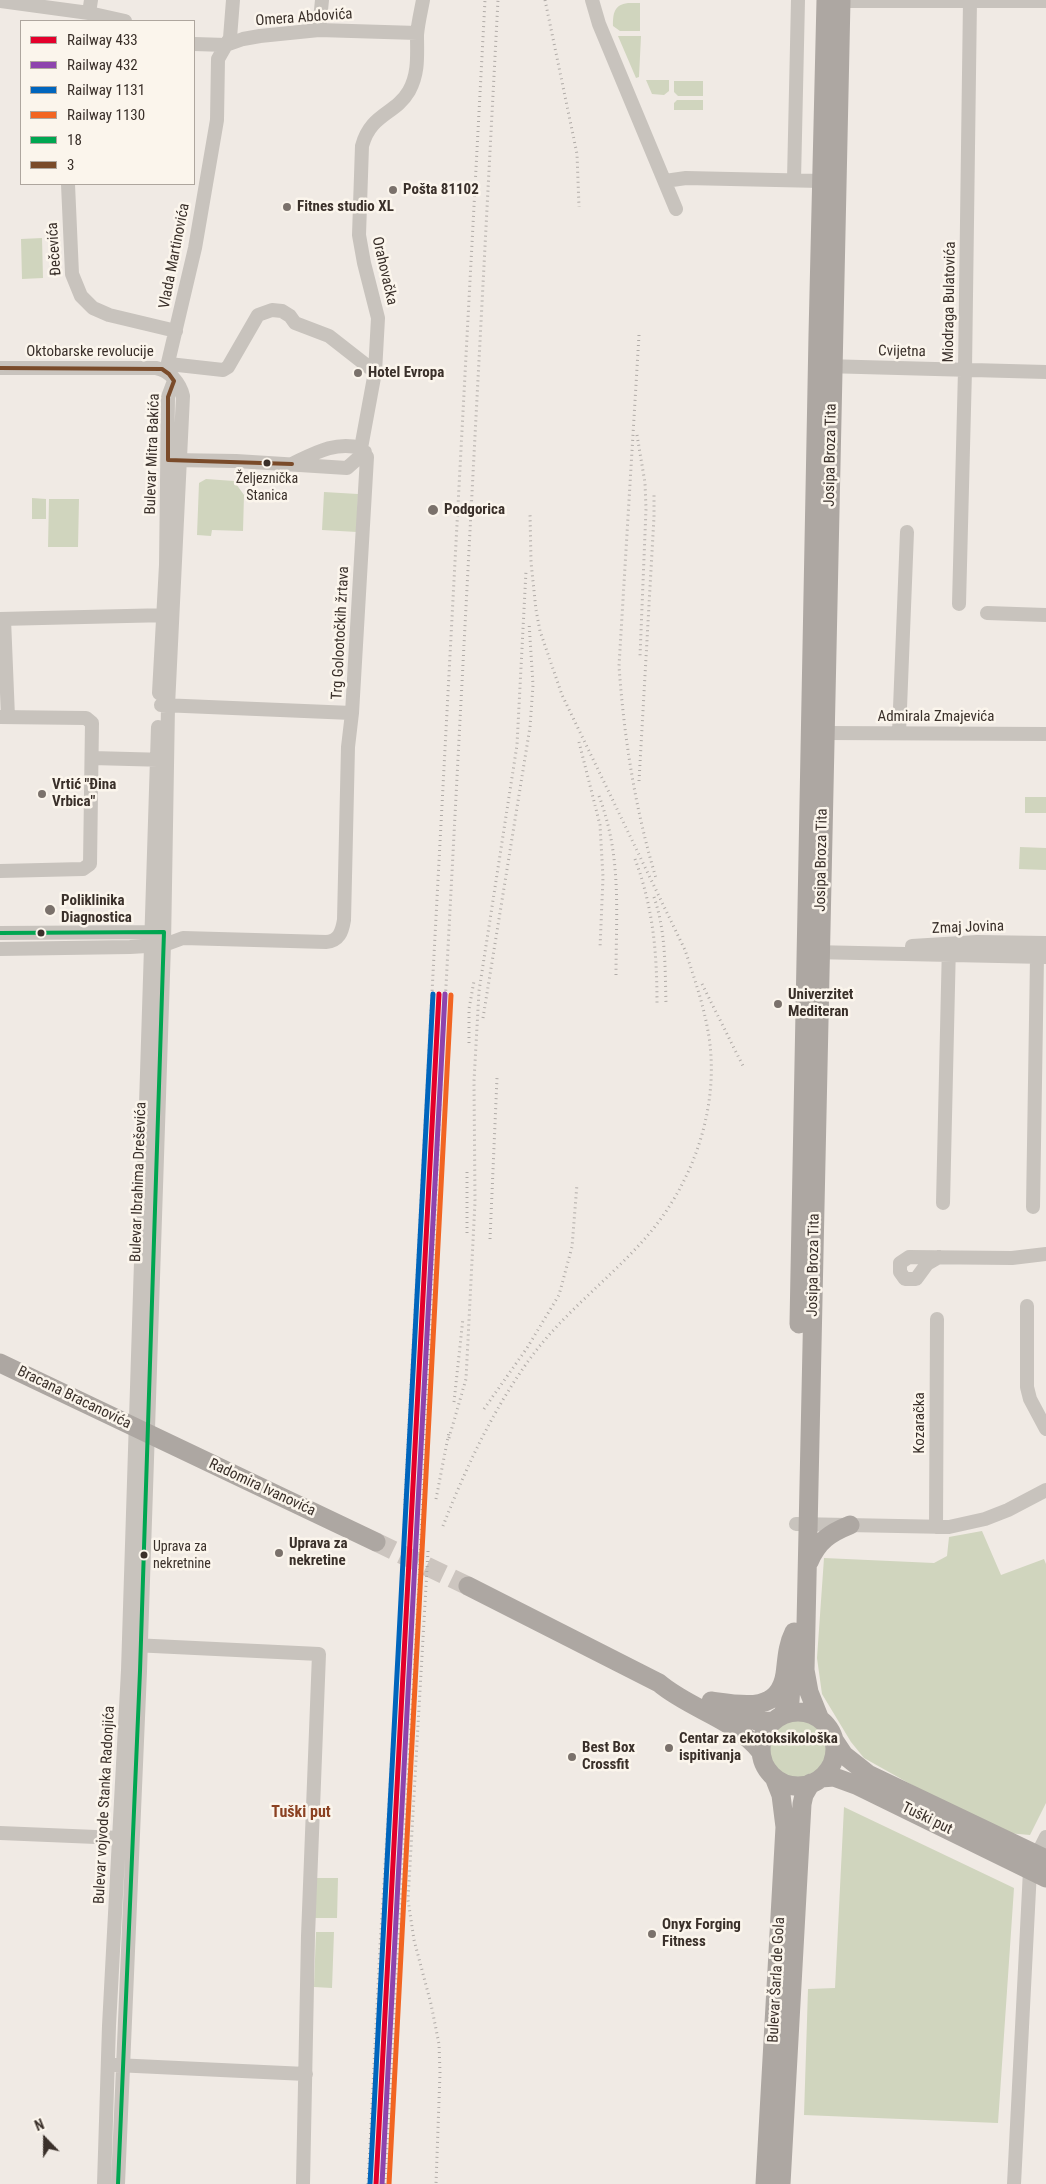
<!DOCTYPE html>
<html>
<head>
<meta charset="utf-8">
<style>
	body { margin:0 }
	#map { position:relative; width:1046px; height:2184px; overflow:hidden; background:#f0eae4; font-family:"Roboto Condensed",sans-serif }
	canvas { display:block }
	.legend { position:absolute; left:20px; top:20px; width:175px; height:165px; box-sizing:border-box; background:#fbf5ec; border:1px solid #aea69e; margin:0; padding:6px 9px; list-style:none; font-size:15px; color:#3a302a }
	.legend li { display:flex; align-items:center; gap:10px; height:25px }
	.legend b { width:25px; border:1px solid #aea69e }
	.north { position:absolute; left:20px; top:2114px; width:50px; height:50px; -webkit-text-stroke:4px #fbf5ec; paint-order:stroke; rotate:338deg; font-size:14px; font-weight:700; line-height:20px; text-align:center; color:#3a302a }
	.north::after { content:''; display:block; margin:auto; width:18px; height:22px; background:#3a302a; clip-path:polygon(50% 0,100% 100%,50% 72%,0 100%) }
</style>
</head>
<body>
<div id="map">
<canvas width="1046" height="2184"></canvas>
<ul class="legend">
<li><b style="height:6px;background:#e4002b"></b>Railway 433</li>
<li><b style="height:6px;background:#8e44ad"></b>Railway 432</li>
<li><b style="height:6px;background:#0065bd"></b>Railway 1131</li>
<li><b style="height:6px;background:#f26522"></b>Railway 1130</li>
<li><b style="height:6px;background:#00a651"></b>18</li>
<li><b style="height:6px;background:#7a4b2a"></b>3</li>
</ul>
<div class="north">N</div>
</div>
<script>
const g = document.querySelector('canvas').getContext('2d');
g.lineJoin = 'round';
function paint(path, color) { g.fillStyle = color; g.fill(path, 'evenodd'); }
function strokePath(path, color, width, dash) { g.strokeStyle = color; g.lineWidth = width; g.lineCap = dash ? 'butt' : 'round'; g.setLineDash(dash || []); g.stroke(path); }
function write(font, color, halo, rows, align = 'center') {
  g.font = font + ' "Roboto Condensed",sans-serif'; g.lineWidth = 5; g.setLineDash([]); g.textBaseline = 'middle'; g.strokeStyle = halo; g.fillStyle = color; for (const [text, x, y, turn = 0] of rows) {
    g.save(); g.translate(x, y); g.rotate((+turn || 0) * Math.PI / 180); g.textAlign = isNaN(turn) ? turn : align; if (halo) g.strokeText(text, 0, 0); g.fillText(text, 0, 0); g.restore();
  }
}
paint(new Path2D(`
	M628 3H640V31H620L613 26C613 13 614 5 628 3Z
	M618 36H641L639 77 636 78Z
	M646 80H669V91L664 95 652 94Z
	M674 81H703V96H678L674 92Z
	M677 100H703V110H674V103Z
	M42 238 43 278 22 279 21 239Z
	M206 479 234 481 244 495 243 531 212 530 211 536 197 535 199 483Z
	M324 492 358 494 357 532 322 530Z
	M32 498 46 499V519H32Z
	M49 499H79L78 547H48Z
	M1025 797H1046V813H1025Z
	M1020 847 1046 848V870L1019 869Z
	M982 1531 1001 1575 1044 1559 1046 1564V1803L1030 1835 1007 1833 944 1803 864 1758 851 1742 822 1694 817 1658 824 1558 934 1563 947 1556 949 1537Z
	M767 1749a30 30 0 1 1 60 0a30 30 0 1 1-60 0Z
	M844 1807 1014 1888 998 2123 804 2115 808 1989 835 1988Z
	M315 1878H338L337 1918H315Z
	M316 1932H334L332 1988 314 1987Z`), '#d0d5be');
strokePath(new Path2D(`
	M376 1542 468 1586`), '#ccc5bf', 19, [19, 9]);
strokePath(new Path2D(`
	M592 0 599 24 676 209
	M0 1 89 13 125 21
	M832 1H1046
	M89 13 91 0
	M319 30 322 0
	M194 44 226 45 243 39 260 36 319 30 417 33
	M794 180 798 0
	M665 181 686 178 821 181
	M68 184 72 274 81 296 93 308 109 315 176 331
	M169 364 223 370 228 367 258 315 272 310 282 311 290 316 295 323 329 336 375 372
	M824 366 1046 372
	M0 368H156C169 370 180 383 183 396L168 706 164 945 140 1671 118 2184
	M166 371 195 248 217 120 218 59 230 38 233 0
	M361 448 375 372 378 318 364 263 359 235 362 146C371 113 395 115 409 91 419 73 417 55 417 35 418 23 421 11 423 0
	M171 460 236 461 347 468 365 452
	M959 604 965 370 970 0
	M987 613 1046 615
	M0 619 169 615
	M4 619 8 717
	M159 693 166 565 168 397 174 381
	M161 705 352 713
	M0 717 86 718 92 723 90 864 83 869 0 871
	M825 733 1046 734
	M899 733 907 532
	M92 758 167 760
	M0 933 158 932
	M912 946 977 942 1046 943
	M0 949 130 947 164 945 183 938 326 942C339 941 342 932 344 920L348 747 352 713 367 457 361 448C335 441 315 453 292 464
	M812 952 1045 957
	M943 1203 949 944
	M1033 1207 1037 957
	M939 1257 927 1264 916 1279H905L900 1272V1263L909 1257 1012 1258 1046 1254
	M1027 1306V1387L1030 1399 1046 1429
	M796 1524 949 1527 985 1519 1008 1510 1046 1490
	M936 1527 937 1319
	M133 1645 319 1654 308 1936 303 2184
	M0 1833 120 1838
	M1037 1855 1046 1837
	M115 2065 306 2074
	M104 2184 109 2026 128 1670 158 727
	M1014 2184 1030 1870`), '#c8c3bd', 14);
strokePath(new Path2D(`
	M799 1324 818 335 826 0
	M0 1363 376 1542
	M809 1562C818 1541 830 1533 850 1525
	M468 1586 659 1683C691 1710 734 1718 761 1752
	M711 1701C740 1705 779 1714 785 1674 787 1659 787 1646 794 1632
	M725 1708 759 1722 773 1721
	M761 1749a37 37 0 1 1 74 0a37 37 0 1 1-74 0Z
	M782 1715 790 1701 793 1653
	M819 1717 809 1692 805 1670 841 0
	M834 1740 844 1755 868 1774 1046 1859
	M821 1778 834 1777 856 1785 1046 1878
	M765 2184 785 1827 781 1795 774 1777
	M781 2184 802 1804 804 1795 811 1783`), '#ada7a2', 19);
strokePath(new Path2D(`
	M545 0 577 154 579 207
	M639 335 619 666C624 737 635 809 656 878
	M637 435 645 483 646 509 640 656
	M579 742 600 825 603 877 600 948
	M639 781 654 517V493
	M599 796C622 857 616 912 616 976
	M635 859C653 907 657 952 657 1003
	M654 897C666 932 665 968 666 1004
	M702 984 743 1066
	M483 1018 530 727 533 685 529 622
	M469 1043V1009L474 981
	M467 1233V1168
	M490 1239 497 1078
	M454 1402 463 1318
	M484 1409 527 1348 559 1295 572 1247 577 1184
	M449 1438 466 1379 475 1202 474 1081 479 991 517 745 526 571
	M436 1499 449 1432
	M443 1526C466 1467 496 1403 535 1352 568 1309 613 1276 648 1235 695 1180 721 1103 708 1031 703 1003 694 977 685 950L562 695 540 631 536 610 531 562 530 513
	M428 1551 408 1900 414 1940 431 2004 439 2044 440 2073 436 2184
	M368 2184 380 1946 403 1574 405 1498 485 0
	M385 2184 419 1581 442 1062 498 0`), '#b0aba7', 3, [1, 4]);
strokePath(new Path2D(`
	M0 933 164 932 140 1671 118 2184`), '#00a651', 4);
strokePath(new Path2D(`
	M0 368 162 369 169 374 174 381 168 397V460L292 464`), '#7a4b2a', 4);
strokePath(new Path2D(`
	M376 2184 439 994`), '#e4002b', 5);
strokePath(new Path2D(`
	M382 2184 445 994`), '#8e44ad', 5);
strokePath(new Path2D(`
	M370 2184 433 994`), '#0065bd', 5);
strokePath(new Path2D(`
	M389 2184 451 995`), '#f26522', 5);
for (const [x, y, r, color] of [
	[393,190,5,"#7a716b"],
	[287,207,5,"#7a716b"],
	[358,373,5,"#7a716b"],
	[267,463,4.5,"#3a302a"],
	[433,510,6,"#7a716b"],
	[42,794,5,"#7a716b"],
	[50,910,6,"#7a716b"],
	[41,933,4.5,"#3a302a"],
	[778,1004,5,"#7a716b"],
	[279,1553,5,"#7a716b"],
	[144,1555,4.5,"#3a302a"],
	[669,1748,5,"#7a716b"],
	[572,1757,5,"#7a716b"],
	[652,1934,5,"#7a716b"]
]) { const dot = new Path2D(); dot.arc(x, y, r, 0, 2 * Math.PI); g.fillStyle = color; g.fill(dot); strokePath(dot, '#fbf5ec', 2); }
write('14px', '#3a302a', '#fbf5ec', [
	["Željeznička",267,479],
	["Stanica",267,496],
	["Uprava za",153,1547,"left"],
	["nekretnine",153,1564,"left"]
]);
write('15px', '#3a302a', '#fbf5ec', [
	["Omera Abdovića",304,18,-4],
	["Đečevića",55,249,-94],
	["Vlada Martinovića",175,256,-79],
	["Orahovačka",384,271,77],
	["Miodraga Bulatovića",950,302,-89],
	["Oktobarske revolucije",90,352],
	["Cvijetna",902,352,1],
	["Bulevar Mitra Bakića",153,454,-88],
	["Josipa Broza Tita",831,455,-89],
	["Trg Golootočkih žrtava",341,633,-87],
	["Admirala Zmajevića",936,717],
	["Josipa Broza Tita",822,860,-89],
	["Zmaj Jovina",968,928,-2],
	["Bulevar Ibrahima Dreševića",139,1182,-88],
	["Josipa Broza Tita",814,1265,-89],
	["Bracana Bracanovića",74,1398,26],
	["Kozaračka",920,1423,-90],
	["Radomira Ivanovića",262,1488,25],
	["Bulevar vojvode Stanka Radonjića",105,1805,-87],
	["Tuški put",927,1819,26],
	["Bulevar Šarla de Gola",777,1980,-87]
]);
write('bold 15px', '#3a302a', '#fbf5ec', [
	["Pošta 81102",403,190],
	["Fitnes studio XL",297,207],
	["Hotel Evropa",368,373],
	["Podgorica",444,510],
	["Vrtić \"Đina",52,785],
	["Vrbica\"",52,802],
	["Poliklinika",61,901],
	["Diagnostica",61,918],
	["Univerzitet",788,995],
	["Mediteran",788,1012],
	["Uprava za",289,1544],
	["nekretine",289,1561],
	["Centar za ekotoksikološka",679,1739],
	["ispitivanja",679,1756],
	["Best Box",582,1748],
	["Crossfit",582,1765],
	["Onyx Forging",662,1925],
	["Fitness",662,1942]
], 'left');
write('bold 16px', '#8b4121', '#fbf5ec', [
	["Tuški put",301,1813]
]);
</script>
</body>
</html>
